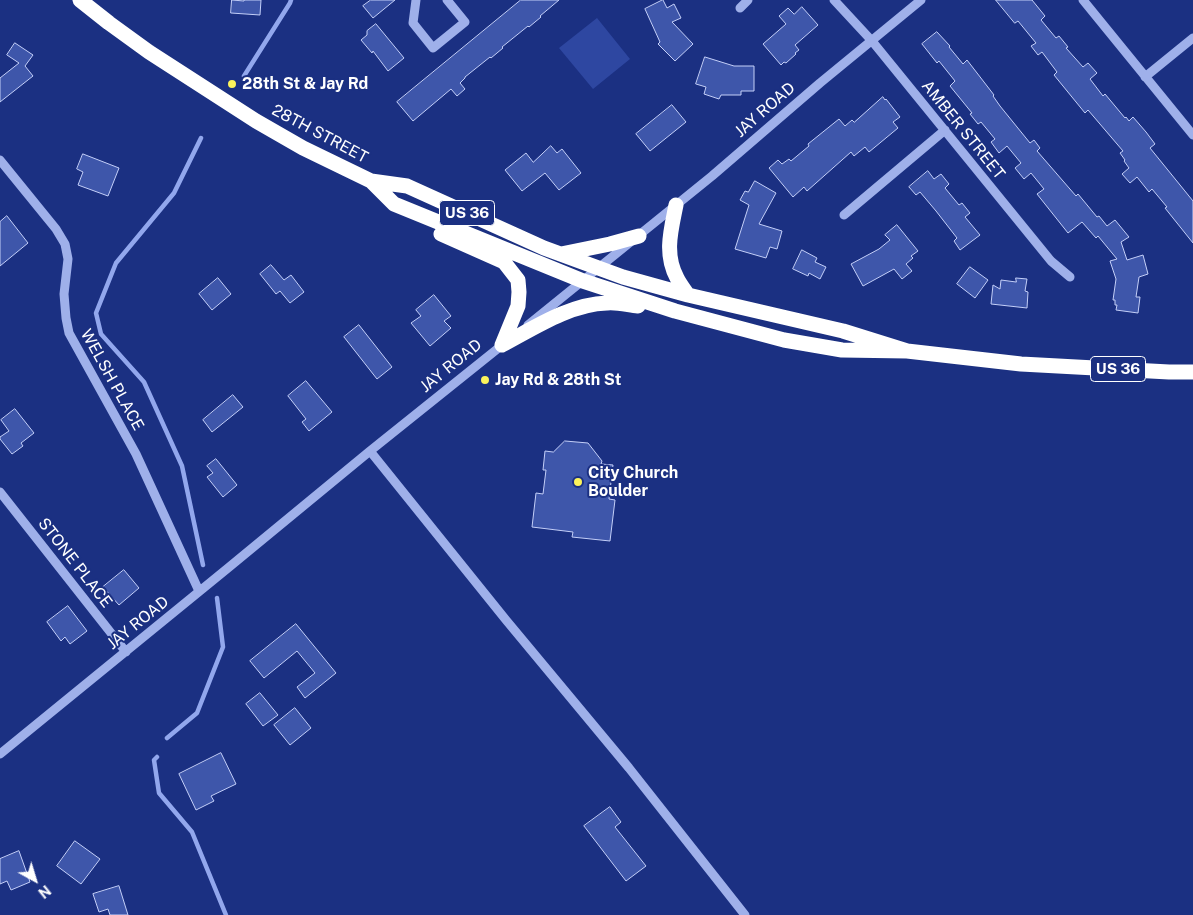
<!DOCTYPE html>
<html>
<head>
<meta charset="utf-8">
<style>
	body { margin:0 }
	#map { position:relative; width:1193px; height:915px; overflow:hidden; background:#1b3082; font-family:"Public Sans",sans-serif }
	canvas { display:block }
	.north { position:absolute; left:10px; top:855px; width:50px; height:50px; -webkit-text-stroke:4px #1b3082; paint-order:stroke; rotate:141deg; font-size:14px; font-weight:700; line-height:20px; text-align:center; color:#fff }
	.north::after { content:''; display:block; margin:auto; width:18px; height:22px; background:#fff; clip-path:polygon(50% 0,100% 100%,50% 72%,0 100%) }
</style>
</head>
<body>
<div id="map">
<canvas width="1193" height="915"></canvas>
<div class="north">N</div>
</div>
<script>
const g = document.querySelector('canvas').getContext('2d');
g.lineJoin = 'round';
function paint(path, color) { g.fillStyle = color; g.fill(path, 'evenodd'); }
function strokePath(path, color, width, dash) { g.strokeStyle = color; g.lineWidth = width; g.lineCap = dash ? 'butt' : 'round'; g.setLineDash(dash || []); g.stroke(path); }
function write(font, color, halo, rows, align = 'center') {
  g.font = font + ' "Public Sans",sans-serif'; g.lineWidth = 4; g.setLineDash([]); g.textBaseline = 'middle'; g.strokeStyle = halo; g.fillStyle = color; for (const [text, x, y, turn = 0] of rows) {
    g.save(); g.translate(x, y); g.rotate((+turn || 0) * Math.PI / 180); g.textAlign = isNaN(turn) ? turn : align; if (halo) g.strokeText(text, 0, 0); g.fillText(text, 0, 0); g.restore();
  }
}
paint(new Path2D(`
	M597 18 630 59 593 89 559 48Z`), '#2e47a1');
strokePath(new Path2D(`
	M244 76 290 3 291 0
	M201 138 174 193 116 263 96 313 101 334 144 382 182 466 203 565
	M167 738 197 713 223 647 217 598
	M157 757 154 760 159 793 192 832 226 915`), '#92a7ed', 4.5);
const building = new Path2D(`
	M232 0 244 1V0H261L260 15 231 13Z
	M371 0H395L373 18 363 6Z
	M521 0H559L540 16 541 17 529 27 528 26 502 47 503 48 491 58 490 57 465 77V78L460 83 465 89 457 96 451 89 413 121 397 102Z
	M663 0 667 8 674 4 681 18 672 22 693 44 675 61 658 44 660 42 645 9Z
	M996 0H1032L1045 16 1041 20 1056 38 1059 36 1068 47 1066 48 1083 67 1088 63 1097 73 1090 79 1103 96 1105 94 1125 118 1126 117 1129 121 1133 117 1146 132 1155 144 1150 148 1193 201V243L1165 208 1167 207 1152 189 1149 192 1137 177 1130 183 1122 174 1129 168 1124 161 1125 160 1120 153 1123 151 1088 110 1085 113 1054 75 1057 72 1042 52 1038 55 1031 46 1036 43 1018 21 1015 23Z
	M802 7 818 25 795 45 799 50 795 53 796 54 786 63 784 62 781 65 763 44 786 24 779 16 788 8 794 14Z
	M376 24 404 58 388 71 373 51 372 53 361 40 367 35V31Z
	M937 32 950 46 949 47 963 64 967 60 994 95 993 96 1000 106 1030 143 1034 140 1040 148 1037 151 1076 196 1078 194 1097 217 1099 216 1107 226 1115 220 1129 237 1121 242 1127 260 1143 255 1148 274 1139 277 1136 297H1140L1138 313 1116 310 1117 305H1115V300H1113L1116 279 1110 261 1117 259 1098 236 1096 238 1082 222 1068 233 1037 194 1044 189 1031 173 1024 179 1015 168 1021 163 1007 146 999 153 991 142 995 139 981 122 978 124 970 114 972 113 950 86 955 81 939 61 937 63 922 44Z
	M15 43 33 55 25 66 33 76 0 102V78L19 63 7 55Z
	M705 57 734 66H754V91H741V95H721L719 99 704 94 706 87 696 84Z
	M883 97 885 100 886 99 900 117 893 122 898 128 869 152 865 147 854 156 851 152 807 191 804 187 793 197 769 168 778 160 782 164 789 159 791 161 809 146 808 144 839 119 845 126 852 120 854 122Z
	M672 105 686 122 650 151 636 134Z
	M551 146 557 153 562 149 581 173 559 190 545 173 522 191 505 170 526 153 533 162Z
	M83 154 119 168 108 196 78 185 83 172 77 169Z
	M928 171 934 179 941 174 949 184 945 188 959 205 962 203 970 213 965 217 980 235 960 250 954 241 957 238 936 211 920 192 916 195 909 187Z
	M755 181 776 193 759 224 782 231 777 249 770 247 766 258 735 249 749 205 740 200 745 191 748 192Z
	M7 216 28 243 0 266V222Z
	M897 225 918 251 911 256 913 258 906 264 912 271 902 279 894 269 863 286 851 264 879 249 890 240 885 235Z
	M802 250 817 258 815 262 826 267 820 279 809 273 808 276 793 269Z
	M271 265 284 280 291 275 304 292 290 303 280 291 276 294 260 274Z
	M970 267 988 280 975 298 957 284Z
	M218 278 231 294 212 310 199 294Z
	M1016 278 1027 279 1025 291 1028 292 1027 308 991 304 993 285 1000 289 1001 280 1016 282Z
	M434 295 451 316 444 321 451 328 430 346 411 323 421 316 416 310Z
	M359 325 392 367 377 379 344 337Z
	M306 381 332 412 309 431 302 422 306 419 288 396Z
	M233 395 243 407 212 432 203 420Z
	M15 409 34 433 21 443 23 446 12 454 0 439V437L9 431 1 420Z
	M565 441 588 443 602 461 601 464 613 465 609 499 615 500 610 541 572 537 573 532 532 527 536 493 543 494 546 470H543L545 451 553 452Z
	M216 459 237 485 223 497 207 477 213 473 207 466Z
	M124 570 139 588 119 605 103 587Z
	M68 606 87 631 70 644 65 637 61 641 47 622Z
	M296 624 336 673 305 698 297 687 315 673 297 651 264 678 250 661Z
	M260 693 278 715 263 726 246 704Z
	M295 708 311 728 290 745 274 725Z
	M221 753 236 784 211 796 214 801 196 810 179 774Z
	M610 807 621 822 615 827 646 866 626 881 584 826Z
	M75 841 100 859 81 884 57 866Z
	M19 851 30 882 11 890 7 881 0 884V859Z
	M119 886 128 915H110L108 909 99 912 93 894Z`);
paint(building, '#3e56aa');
strokePath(building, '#c4cff8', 1);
strokePath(new Path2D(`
	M416 0 413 23 433 48 465 22 447 0
	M834 0 872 41 1051 261 1070 277
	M1083 0 1193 135
	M740 8 748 0
	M1145 77 1193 38
	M0 160 56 229 65 244 68 259 64 294 66 318 69 333 136 454 199 591
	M844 215 945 130
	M528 325 712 176 820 83 921 0
	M370 451 506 620 629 768 745 915
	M0 492 126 652
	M0 754 228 568 370 451 506 342`), '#9fb0ea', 9);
strokePath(new Path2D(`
	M80 0 109 23 149 52 256 121 303 148 371 181 407 186 544 248 623 277 688 295 843 331 907 351
	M371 181 394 204 583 281 675 311 784 340 842 350 907 351 1021 364 1169 372H1193
	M676 205C671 230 664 254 677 278 680 284 684 289 688 295
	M441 234 504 262 518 280 519 292 518 306 502 345
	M561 254 610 244 639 236
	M502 345C534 328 570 304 607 303 617 302 628 305 638 306`), '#fff', 15);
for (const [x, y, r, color] of [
	[232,84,5,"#fcf35b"],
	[485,380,5,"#fcf35b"],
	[578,482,5,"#fcf35b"]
]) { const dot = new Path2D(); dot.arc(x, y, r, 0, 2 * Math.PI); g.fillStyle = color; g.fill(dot); strokePath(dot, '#1b3082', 2); }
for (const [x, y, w] of [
	[467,213,55],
	[1118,369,55]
]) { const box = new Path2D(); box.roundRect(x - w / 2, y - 12.5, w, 25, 4); g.fillStyle = '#1b3082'; g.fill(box); strokePath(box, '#fff', 1); }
write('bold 15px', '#fff', null, [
	["US 36",467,213],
	["US 36",1118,369]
]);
write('bold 16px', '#fff', '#1b3082', [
	["28th St & Jay Rd",242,84],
	["Jay Rd & 28th St",495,380],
	["City Church",588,473],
	["Boulder",588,491]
], 'left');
write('16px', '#fff', '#1b3082', [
	["JAY ROAD",765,110,-41],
	["AMBER STREET",963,130,51],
	["28TH STREET",320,134,28],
	["JAY ROAD",451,366,-39],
	["WELSH PLACE",112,380,61],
	["STONE PLACE",75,563,52],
	["JAY ROAD",138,623,-39]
]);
</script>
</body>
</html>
